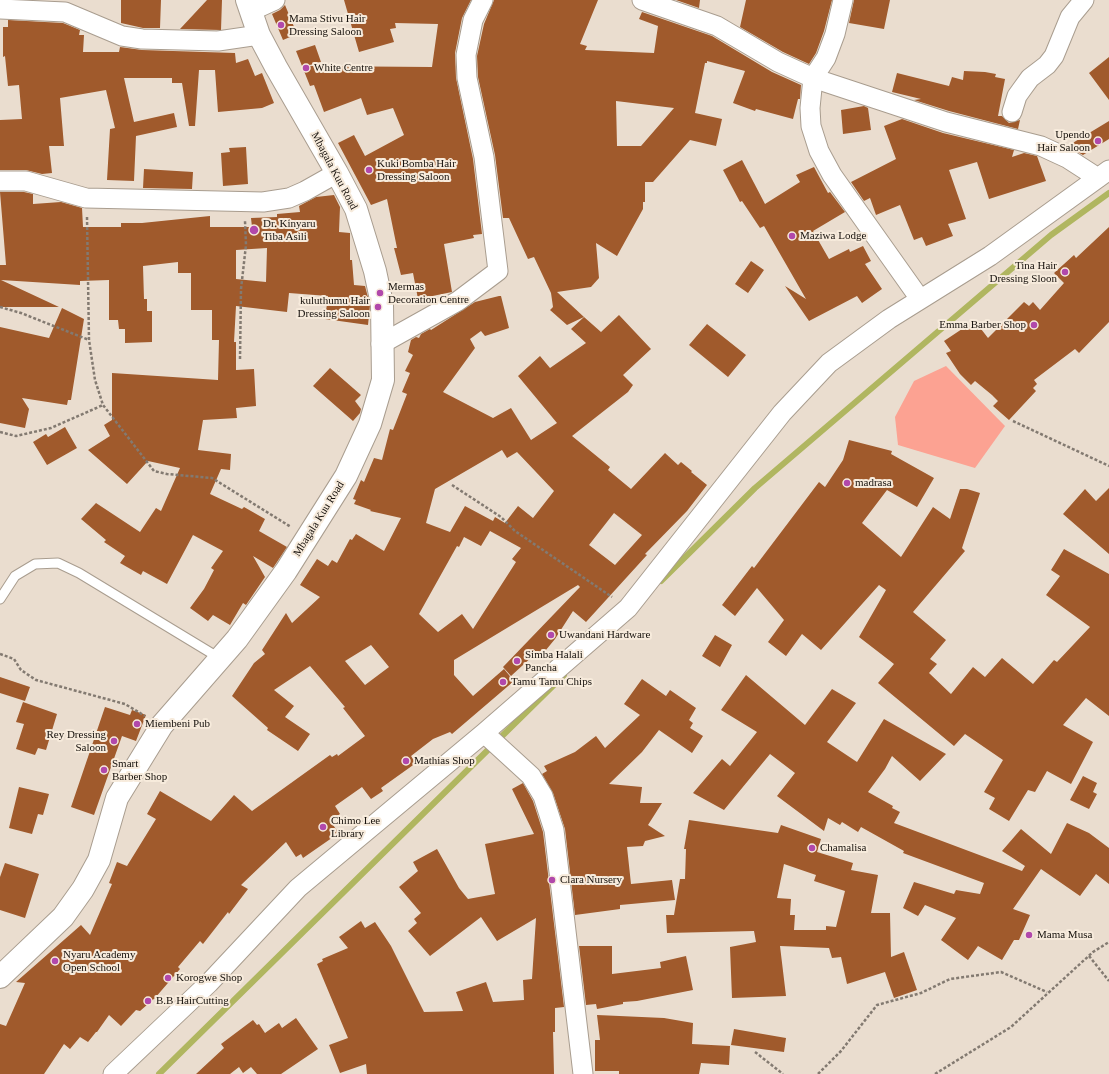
<!DOCTYPE html>
<html>
<head>
<meta charset="utf-8">
<style>
	body { margin:0 }
	canvas { display:block; background:#eaddcf }
</style>
</head>
<body>
<canvas width="1109" height="1074"></canvas>
<script>
const g = document.querySelector('canvas').getContext('2d');
g.lineJoin = 'round';
function paint(path, color) { g.fillStyle = color; g.fill(path, 'evenodd'); }
function strokePath(path, color, width, dash) { g.strokeStyle = color; g.lineWidth = width; g.lineCap = dash ? 'butt' : 'round'; g.setLineDash(dash || []); g.stroke(path); }
function write(font, color, halo, rows, align = 'center') {
  g.font = font + ' "Times New Roman",serif'; g.lineWidth = 4; g.setLineDash([]); g.textBaseline = 'middle'; g.strokeStyle = halo; g.fillStyle = color; for (const [text, x, y, turn = 0] of rows) {
    g.save(); g.translate(x, y); g.rotate((+turn || 0) * Math.PI / 180); g.textAlign = isNaN(turn) ? turn : align; if (halo) g.strokeText(text, 0, 0); g.fillText(text, 0, 0); g.restore();
  }
}
paint(new Path2D(`
	M946 366 1005 426 975 468 898 445 895 417 914 381Z`), '#fca292');
strokePath(new Path2D(`
	M661 581 755 488 1051 235 1109 193
	M159 1074 564 675`), '#b0b660', 6);
paint(new Path2D(`
	M121 0H161L160 28H143L121 23Z
	M207 0H222L221 30 180 29Z
	M344 0H471L462 18 455 53 456 78 473 159 482 234 473 235 474 238 444 244 452 292 418 299 413 273 401 275 394 248H397L387 199 371 205 338 143 354 135 365 156 404 135 393 108 367 115 361 98 324 112 314 85 310 86 296 51 315 45 321 62 306 66 432 67 438 24 395 23 396 28 390 29 394 42 359 52Z
	M494 0H598L580 44 587 46 585 50 654 53 658 26 639 19 642 12 712 36 772 72 801 85 800 99H798L793 119 756 109 755 111 733 103 745 71 707 61V63H705L695 113 722 119 716 146 690 140 653 182H645V202H643V209L617 256 596 243 599 278 591 287 557 292 584 317 567 325 550 310 553 307 551 293 534 257 528 259 509 218H503L495 155 478 77 477 56 484 24ZM616 101 674 108 641 146H617Z
	M676 0H700L699 8Z
	M746 0H832L824 31 816 53 809 64 783 52 740 27Z
	M854 0H890L884 29 849 23Z
	M285 5 297 34 283 40 272 14 280 10Z
	M8 20 63 23 80 30 79 35H84L83 52H119L120 47 142 50 235 53 236 63 248 59 255 76 262 73 274 103 262 108 218 112 215 70H199L195 126H189L182 83H172V78H124L134 122 174 113 177 127 136 136 134 181 107 180 110 129 115 128 106 90 60 98 64 146H49L52 173 42 174 26 170H0V120L22 119 19 85 8 86 5 56 3 57V27H8Z
	M1109 57V100L1089 73Z
	M964 71 985 72 996 74 995 77 1005 79 998 116H1002L1009 123 1020 120 1018 129 949 111 914 100 921 99 892 92 897 73 949 86 952 77 963 80Z
	M864 106 868 108 871 130 843 134 841 110Z
	M902 119 943 133 1014 150 1012 157 1024 153 1037 156 1046 181 989 199 977 162 949 170 966 219 948 224 953 236 926 246 922 237 914 240 900 205 876 215 870 198 864 201 851 182 896 159 884 126Z
	M1109 121V139L1083 155 1074 150 1071 144Z
	M246 147 248 184 223 186 221 153 230 152 229 148Z
	M742 160 765 204 800 182 796 175 814 167 828 193 830 192 845 212 813 231 829 259 849 249 850 252 863 246 871 261 865 264 882 289 862 303 857 296 809 321 785 286 806 299 764 226 760 228 742 201 740 202 723 170Z
	M144 169 193 172 192 189 143 188Z
	M0 192H24L33 194V204L61 202 82 208 83 227H121V223H142L210 216V227H252L251 218 277 217V214L300 212 299 206 316 197 334 195 340 207 339 232 350 233V260H352L354 285 365 286 370 305 368 325 325 319 328 296 289 293 287 312 236 306 234 342H236V370L254 369 256 406 236 408 237 418 203 420 198 450 231 454 230 470 221 469 210 494 242 509 244 507 265 519 259 531 287 547 273 568 253 556 265 577 246 605 243 603 230 625 213 615 208 621 190 608 204 589 214 570 211 568 223 551 193 535 167 584 143 571 141 575 120 563 125 556 104 542 106 540 81 519 96 503 140 532 156 508 161 511 180 468 148 461 127 484 88 450 110 436 104 425 112 420V373L218 380 219 340H212V310H191V273H178V262L143 266 144 299H147V311H152V342L125 343V329H119L118 320H109V280L80 281V285L1 280 59 307H0V265H6ZM267 248 266 282 236 279V250Z
	M1109 227V322L1079 353 1075 349 1034 380 1037 384 1033 388 1036 391 1009 420 993 406 998 401 992 395 975 381 971 385 960 374 946 353 951 351 944 341 968 325 972 330 978 325 988 338 1024 302 1029 306 1033 302 1040 310 1064 283 1054 273 1074 255 1076 258Z
	M751 261 764 270 748 293 735 284Z
	M499 296H501L509 328 485 336 481 331 470 339 475 348 443 392 493 418 511 408 531 440 557 423 518 376 540 356 550 368 586 343 571 329 584 317 601 332 619 315 651 349 623 375 633 385 628 392 572 436 610 467 608 470 631 489 665 453 678 465 681 462 692 471 691 472 707 485 687 511 645 554 647 555 586 622 573 611 555 639 541 656 535 654 511 676 503 667 580 587 578 585 454 660V675L473 696 504 669 514 681 452 734 450 732 433 739 411 756 416 763 381 788 383 791 371 799 362 787 335 806 340 814 330 821 339 833 303 858 301 854 296 857 286 842 241 885 248 889 229 914 228 912 203 944 200 941 178 967 180 969 155 998 140 1011 136 1010 121 1026 109 1015 97 1032H96L88 1042 80 1037 70 1049 64 1044 44 1074H0V1024L6 1026 25 983 16 982 81 925 90 935 112 884 109 883 117 862 127 866 156 819 147 814 160 791 211 821 234 795 252 811 330 755 332 757 337 754 338 756 365 736 343 708 345 707 310 666 274 690 294 706 285 717 310 734 298 751 267 730 268 728 232 696 254 663 265 654 262 650 286 613 292 623 320 597 300 585 317 559 328 566 332 560 337 563 350 539 352 540 356 534 384 551 401 518 370 511 371 510 354 504 356 500 353 499 361 480 364 482 374 458 382 460 390 429 393 430 407 394 402 392 410 373 405 371 413 355 408 352 411 340 416 337 419 338 421 334 430 329 431 330 475 302ZM502 450 507 458 517 452 554 491 533 518 518 506 505 523 495 517 493 521 465 506 450 532 426 523 435 489ZM614 513 642 535 615 565 589 545ZM490 531 521 548 512 559 516 562 473 629 462 614 438 632 419 614 457 546 459 547 464 537 481 546ZM371 645 389 667 365 685 345 661Z
	M62 308 84 319 71 400H68L67 405 22 398 29 409 25 428 0 423V327L49 338Z
	M707 324 746 355 728 377 689 345Z
	M330 368 361 395 355 401 361 409 360 413 353 421 313 386Z
	M65 427 77 448 47 465 33 442 46 434 48 437Z
	M849 440 892 451 891 454 934 478 917 507 887 490 862 523 901 557 933 507 950 519 960 489H967L980 493 962 548 965 551 913 612 946 640 930 659 937 664 929 673 951 694 973 667 985 677 1002 658 1033 684 1054 660 1057 662 1090 627 1046 595 1060 576 1051 570 1064 549 1109 574V716L1086 698 1063 725 1093 742 1071 784 1047 771 1035 792 1028 790 1009 821 989 809 995 798 984 792 1003 760 965 734 954 746 878 683 894 664 859 637 886 590 879 585 821 650 802 634 786 656 768 642 784 620 757 588 735 616 722 605 752 566 754 568 819 482 825 487 843 460Z
	M1109 488V554L1063 514 1085 489 1096 501Z
	M715 635 732 645 720 667 702 656Z
	M746 675 805 725 832 689 856 703 827 742 857 762 884 719 946 754 920 781 892 756 885 769 868 792 893 806 892 808 900 812 894 823 1022 871 1025 866 1002 851 1021 829 1051 854 1067 823 1089 833 1109 848V884L1096 874 1080 896 1041 869 1013 909 1030 915 1019 940H1014L1002 960 978 946 968 960 941 940 956 918 925 905 918 916 903 908 914 882 954 894 956 890 980 894 984 883 903 853 904 851 861 827 858 832 842 822 840 825 828 818 824 831 777 796 795 773 770 754 724 810 693 793 722 759 730 766 757 732 721 710Z
	M0 677 30 687 25 701 0 693Z
	M642 679 666 696 670 690 696 708 689 720 693 723 690 728 703 736 692 753 659 730 642 752 609 784 642 787 640 803H662L648 825 665 836 645 841 643 846 627 847 631 884 672 880 675 900 620 905V909L575 915 565 829 553 793 542 774 547 771 544 766 575 752 596 736 605 748 640 715 624 704Z
	M23 702 57 714 46 750 38 748 35 755 16 749 24 724 16 722Z
	M105 707 130 715 132 710 146 715 136 741 122 736 94 815 71 807Z
	M1083 776 1097 783 1093 792 1097 794 1089 809 1070 800Z
	M523 783 533 801 543 832 564 1007 555 1008V1032H553L554 1074H367L366 1064 340 1073 329 1045 348 1038 317 964 323 961 322 959 348 948 339 937 361 921 365 928 375 922 391 946 424 1012 463 1011 456 992 486 982 493 1002 524 1000 523 980 532 979 536 918 497 941 481 917 430 956 408 931 417 923 414 919 421 913 399 887 418 871 413 862 437 849 459 888 468 899 495 894 485 844 534 834 512 789Z
	M19 787 49 794 43 815 38 814 32 834 9 828Z
	M689 820 778 833 781 825 821 839 817 852 853 863 851 870 878 875 871 913H890L891 957 904 952 917 990 894 998 885 972 847 984 841 957 832 958 829 948 780 946 786 996 732 998 730 947 756 942 754 931 667 933 666 915H674L680 879H685L686 849H684ZM784 864 816 875 814 881 845 891 836 927 826 926V930H794L795 915H790L791 899 777 898Z
	M5 863 39 874 25 918 0 910V877Z
	M579 946H612V974L661 968 660 962 686 956 693 990 637 1001 623 1002V1004L597 1009 596 1004 586 1005Z
	M597 1015 664 1018 693 1023 692 1044 730 1046 729 1065 701 1063 699 1074H619V1071H595V1040H600Z
	M296 1018 318 1049 281 1074H257L251 1067 243 1073 239 1067 230 1074H196L224 1048 221 1044 253 1020 257 1025 259 1024 265 1033 279 1023 282 1028Z
	M734 1029 786 1038 784 1052 731 1045Z`), '#a05a2c');
const service = new Path2D(`
	M0 599 15 576 35 564 58 563 79 573 221 659`);
const minor = new Path2D(`
	M642 0 717 26 778 62 813 78 946 122 1041 146 1067 158 1098 178
	M843 0 835 34 826 58 813 78 810 108 811 126 819 151 832 175 920 299
	M0 9 65 12 122 36 142 39 218 41 259 35
	M251 11 275 0
	M1012 112 1017 96 1022 89 1030 78 1047 65 1054 56 1070 17 1084 0
	M0 181H26L86 198 263 202 289 198 305 191 337 173
	M381 344 458 301 498 271 484 157 467 78 466 55 473 20 483 0
	M484 733 531 776 543 796 554 830 583 1074
	M113 1074 209 983 298 888 484 733 628 608 782 413 829 363 889 319 990 256 1109 170`);
const tertiary = new Path2D(`
	M0 977 63 917 83 889 99 860 117 798 162 725 237 639 286 571 346 476 370 424 383 380 382 304 375 271 356 209 337 173 276 67 259 35 247 0`);
strokePath(service, '#a99d8f', 11);
strokePath(minor, '#a99d8f', 21);
strokePath(tertiary, '#a99d8f', 24);
strokePath(new Path2D(`
	M87 217 89 340 95 380 103 405 154 471 167 474 212 478 291 527
	M0 307 21 313 89 340
	M240 359 241 289 246 245 245 221
	M1013 421 1109 466
	M0 432 16 436 51 428 103 405
	M452 485 501 517 515 531 612 597
	M0 654 14 659 21 670 36 680 125 704 145 716
	M1089 956 1109 981
	M755 1052 783 1074
	M818 1074 841 1051 877 1005 921 993 950 979 1001 972 1047 992
	M935 1074 1011 1027 1093 952 1109 942`), '#837a71', 2.5, [3, 2]);
strokePath(service, '#fff', 9);
strokePath(minor, '#fff', 19);
strokePath(tertiary, '#fff', 22);
for (const [x, y, r, color] of [
	[281,25,4,"#b148ab"],
	[306,68,4,"#b148ab"],
	[1098,141,4,"#b148ab"],
	[369,170,4,"#b148ab"],
	[254,230,5,"#b148ab"],
	[792,236,4,"#b148ab"],
	[1065,272,4,"#b148ab"],
	[380,293,4,"#b148ab"],
	[378,307,4,"#b148ab"],
	[1034,325,4,"#b148ab"],
	[847,483,4,"#b148ab"],
	[551,635,4,"#b148ab"],
	[517,661,4,"#b148ab"],
	[503,682,4,"#b148ab"],
	[137,724,4,"#b148ab"],
	[114,741,4,"#b148ab"],
	[406,761,4,"#b148ab"],
	[104,770,4,"#b148ab"],
	[323,827,4,"#b148ab"],
	[812,848,4,"#b148ab"],
	[552,880,4,"#b148ab"],
	[1029,935,4,"#b148ab"],
	[55,961,4,"#b148ab"],
	[168,978,4,"#b148ab"],
	[148,1001,4,"#b148ab"]
]) { const dot = new Path2D(); dot.arc(x, y, r, 0, 2 * Math.PI); g.fillStyle = color; g.fill(dot); strokePath(dot, '#f7ebdc', 1.5); }
write('11px', '#16110c', '#f7ebdc', [
	["Mama Stivu Hair",289,19],
	["Dressing Saloon",289,32],
	["White Centre",314,68],
	["Upendo",1090,135,"right"],
	["Hair Saloon",1090,148,"right"],
	["Kuki Bomba Hair",377,164],
	["Dressing Saloon",377,177],
	["Dr. Kinyaru",263,224],
	["Tiba Asili",263,237],
	["Maziwa Lodge",800,236],
	["Tina Hair",1057,266,"right"],
	["Dressing Sloon",1057,279,"right"],
	["Mermas",388,287],
	["Decoration Centre",388,300],
	["kuluthumu Hair",370,301,"right"],
	["Dressing Saloon",370,314,"right"],
	["Emma Barber Shop",1026,325,"right"],
	["madrasa",855,483],
	["Uwandani Hardware",559,635],
	["Simba Halali",525,655],
	["Pancha",525,668],
	["Tamu Tamu Chips",511,682],
	["Miembeni Pub",145,724],
	["Rey Dressing",106,735,"right"],
	["Saloon",106,748,"right"],
	["Mathias Shop",414,761],
	["Smart",112,764],
	["Barber Shop",112,777],
	["Chimo Lee",331,821],
	["Library",331,834],
	["Chamalisa",820,848],
	["Clara Nursery",560,880],
	["Mama Musa",1037,935],
	["Nyaru Academy",63,955],
	["Open School",63,968],
	["Korogwe Shop",176,978],
	["B.B HairCutting",156,1001]
], 'left');
write('11px', '#16110c', '#f7ebdc', [
	["Mbagala Kuu Road",334,171,62],
	["Mbagala Kuu Road",319,519,-58]
]);
</script>
</body>
</html>
